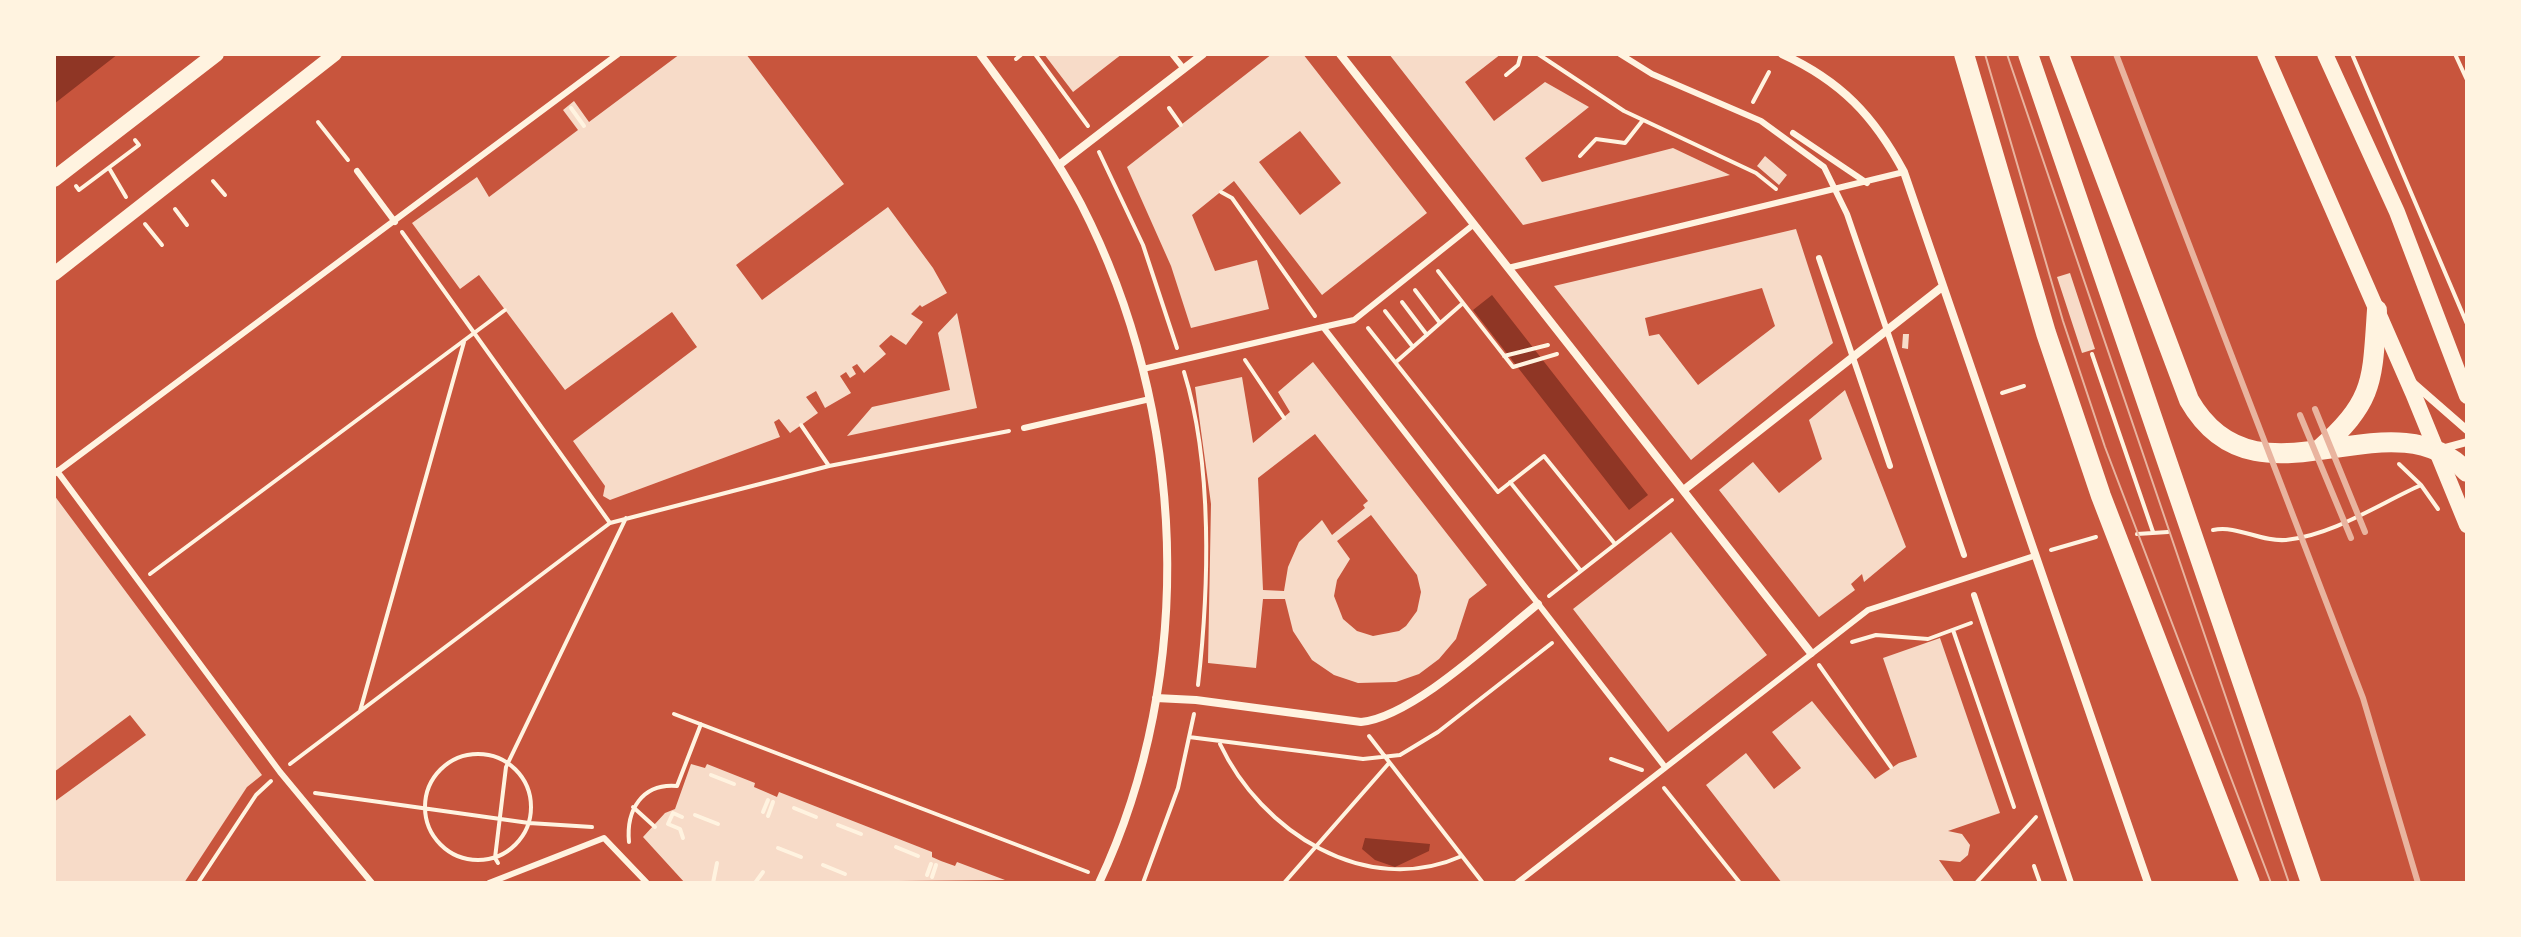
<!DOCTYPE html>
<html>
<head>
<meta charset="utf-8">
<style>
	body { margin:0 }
	#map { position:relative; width:2521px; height:937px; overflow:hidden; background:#c8553d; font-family:Raleway,sans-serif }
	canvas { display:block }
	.frame { position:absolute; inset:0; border:56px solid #fff3e0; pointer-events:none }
</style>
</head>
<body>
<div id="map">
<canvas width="2521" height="937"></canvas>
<div class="frame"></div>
</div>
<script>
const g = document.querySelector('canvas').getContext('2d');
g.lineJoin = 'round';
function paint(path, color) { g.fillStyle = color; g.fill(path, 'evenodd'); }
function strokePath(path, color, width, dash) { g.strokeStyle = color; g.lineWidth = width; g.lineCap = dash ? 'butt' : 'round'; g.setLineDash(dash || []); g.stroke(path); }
paint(new Path2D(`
	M54 54H118L54 104Z
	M1492 295 1648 495 1629 510 1473 310Z
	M1365 838 1430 844 1429 851 1395 867 1375 860 1362 849Z`), '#8f3625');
paint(new Path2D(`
	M680 54H746L844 184 736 265 762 300 888 207 933 268 947 293 922 307 920 305 911 314 923 322 906 345 891 335 879 346 886 354 864 373 857 364 852 367 856 374 850 378 846 372 840 376 851 393 825 408 816 391 806 397 818 413 790 433 779 419 774 422 780 437 610 500 603 496 605 486 573 441 697 347 672 312 565 390 479 275 460 289 412 223 477 177 489 197 578 130 563 110 574 101 589 122Z
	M1044 54H1122L1073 92Z
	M1272 54H1303L1427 213 1322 295 1234 181 1192 215 1215 271 1257 260 1269 309 1191 328 1171 266 1127 167ZM1300 131 1341 183 1300 215 1259 162Z
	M1389 54H1501L1465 82 1494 121 1545 82 1589 107 1525 158 1542 182 1673 148 1730 175 1523 225Z
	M1765 156 1787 175 1779 185 1757 166Z
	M1796 229 1833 343 1691 460 1554 286ZM1762 288 1775 326 1698 385 1659 334 1649 336 1645 318Z
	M2070 273 2095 349 2082 353 2057 277Z
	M957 313 977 408 847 436 872 407 950 390 938 333Z
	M1903 334H1909L1908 349 1902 348Z
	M1313 362 1487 585 1469 599 1456 639 1439 659 1419 674 1396 682 1358 683 1334 675 1312 660 1293 631 1285 599H1263L1256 668 1208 663 1211 504 1195 387 1242 377 1253 443 1290 412 1278 392ZM1315 434 1368 501 1363 505 1365 508 1332 535 1322 520 1299 542 1288 567 1284 591 1263 590 1258 478ZM1371 515 1417 575 1421 592 1417 611 1406 626 1399 631 1373 636 1357 631 1343 619 1334 596 1337 580 1350 559 1337 541Z
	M1845 390 1906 547 1864 582 1862 574 1851 584 1855 590 1819 617 1719 490 1753 462 1779 493 1822 459 1809 420Z
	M54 495 262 775 247 787 184 883H54V802L146 735 130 715 54 772Z
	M1671 532 1767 655 1668 732 1573 609Z
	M1940 638 2000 813 1948 831 1962 834 1970 845 1968 855 1960 862 1939 860 1955 883H1782L1706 785 1746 753 1774 789 1801 768 1772 732 1812 701 1875 779 1899 763 1917 757 1883 658Z
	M691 764 705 768 707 764 755 783 754 787 768 793 777 797 779 792 932 852V857L941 861 955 866 957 862 1005 880 685 883 643 837 665 813 675 809Z`), '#f7dbc8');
strokePath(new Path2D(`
	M1035 54 1088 126
	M1538 54 1624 111 1756 173 1776 189
	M2352 54 2467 324
	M2455 54 2467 80
	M1016 59 1022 54
	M1506 75 1518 65 1521 54
	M1753 102 1769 72
	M571 108 584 126
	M1169 108 1181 125
	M318 122 348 160
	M1099 152 1143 245 1177 348
	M1580 156 1596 139 1625 143 1643 120
	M109 168 126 197
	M213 181 225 195
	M76 186 79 190 139 145 135 140
	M1221 192 1232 198 1315 316
	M175 209 187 225
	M145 224 162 245
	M402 232 610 523
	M1438 271 1513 367 1557 354
	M1415 290 1440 323
	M1402 302 1427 335
	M1385 311 1413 347
	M1368 328 1498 492 1544 456 1615 544
	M2092 354 2153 532
	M1504 356 1548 345
	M1245 360 1284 418
	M1396 362 1463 303
	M1184 372C1213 465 1209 589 1198 685
	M2002 393 2024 386
	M801 425 829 466
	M2399 464 2421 485
	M1510 482 1581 571
	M2213 530C2238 525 2260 542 2286 540 2333 535 2379 504 2421 485L2438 509
	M2137 534 2168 532
	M2051 550 2096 537
	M150 574 505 310
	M1549 596 1672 500
	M1953 630 2014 807
	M1852 642 1876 635 1928 639 1971 623
	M1819 665 1891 767
	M360 711 464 342
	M674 714 1088 872
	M1369 736 1483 883
	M1189 737 1363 759 1400 755 1438 732 1552 643
	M1220 744C1261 831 1365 899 1462 856
	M425 807a53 53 0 1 1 106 0a53 53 0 1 1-106 0Z
	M1611 759 1642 770
	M290 764 610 523 829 466 1009 431
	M711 775 734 784
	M1664 788 1740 883
	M315 793 529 823 592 827
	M633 807 655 827
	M794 808 816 817
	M763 812 768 800
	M695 815 718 824
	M768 816 773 802
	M682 817 673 813 668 824 680 829 683 838
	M838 825 861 834
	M629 842C626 810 642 783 677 786L701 724
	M896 847 918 856
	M778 848 801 857
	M498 863 495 858 506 767 626 518
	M823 865 845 874
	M2034 866 2040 883
	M927 875 931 864
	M932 877 936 865
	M198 883 256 795 271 781
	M713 883 717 863
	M755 883 763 872
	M1143 883 1178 788 1194 714
	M1284 883 1389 763
	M1976 883 2036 817`), '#fff3e0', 4);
strokePath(new Path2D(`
	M1172 54 1184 69
	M1620 54 1652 74 1761 121 1824 167 1847 214 1964 555
	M1793 133 1867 183
	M357 171 395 222
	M1819 258 1890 466
	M1508 268 1904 172
	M1323 327 1354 320 1473 225
	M1143 369 1323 327 1665 767
	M1024 428 1150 399
	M57 471 280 772 372 883
	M54 474 618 54
	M1974 595 2071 883
	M489 883 604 838 647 883
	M1517 883 1868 610 2034 556`), '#fff3e0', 6);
strokePath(new Path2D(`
	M980 54C1015 102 1053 151 1081 204 1187 410 1198 673 1099 883
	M1340 54 1811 653
	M1782 54C1841 81 1874 116 1904 172L2148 883
	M1059 165 1203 54
	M2412 382 2467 430
	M2441 449 2467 442
	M1685 489 1942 287
	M1156 698 1196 700 1361 722C1413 717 1495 638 1538 604`), '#fff3e0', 8);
strokePath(new Path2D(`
	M54 274 335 54`), '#fff3e0', 14);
strokePath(new Path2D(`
	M2265 54 2413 393 2467 525
	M2325 54 2397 212 2467 396
	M54 179 216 54`), '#fff3e0', 16);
strokePath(new Path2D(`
	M1964 54 2046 333 2101 496 2250 883
	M2028 54 2311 883
	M2059 54 2189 400C2257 519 2388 389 2467 472
	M2319 450C2375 400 2372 382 2377 310`), '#fff3e0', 20);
strokePath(new Path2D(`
	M1985 54 2063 321 2105 447 2271 883
	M2007 54 2289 883`), '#e9b49f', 2);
strokePath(new Path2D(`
	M2116 54 2363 698 2418 883
	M2315 409 2365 532
	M2300 415 2351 538`), '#e9b49f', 6);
</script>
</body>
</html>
